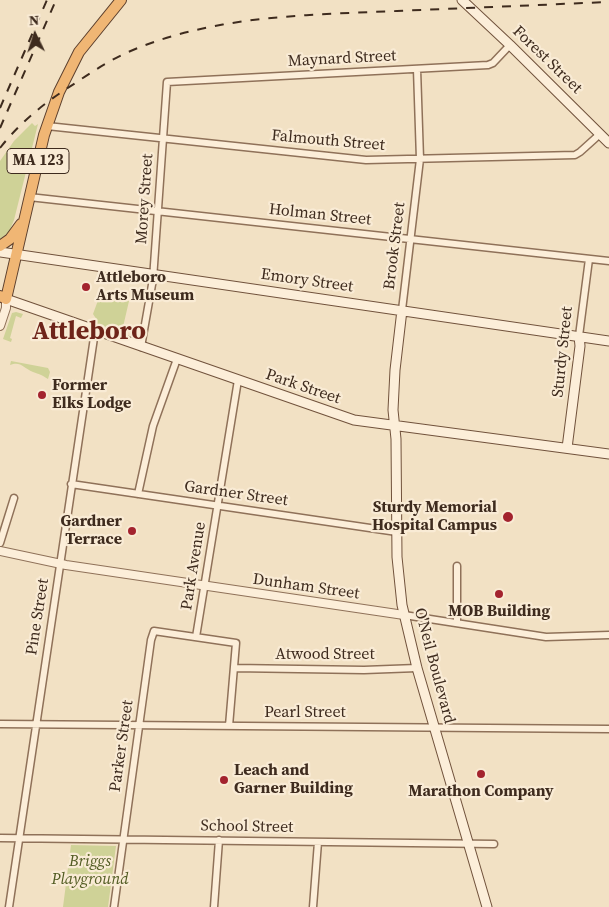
<!DOCTYPE html>
<html>
<head>
<meta charset="utf-8">
<style>
	body { margin:0 }
	#map { position:relative; width:609px; height:907px; overflow:hidden; background:#f2e1c4; font-family:"Source Serif 4",serif }
	canvas { display:block }
	.north { position:absolute; left:10px; top:10px; width:50px; height:50px; -webkit-text-stroke:4px #f9ebd5; paint-order:stroke; rotate:356deg; font-size:14px; font-weight:700; line-height:20px; text-align:center; color:#3e2b1e }
	.north::after { content:''; display:block; margin:auto; width:18px; height:22px; background:#3e2b1e; clip-path:polygon(50% 0,100% 100%,50% 72%,0 100%) }
</style>
</head>
<body>
<div id="map">
<canvas width="609" height="907"></canvas>
<div class="north">N</div>
</div>
<script>
const g = document.querySelector('canvas').getContext('2d');
g.lineJoin = 'round';
function paint(path, color) { g.fillStyle = color; g.fill(path, 'evenodd'); }
function strokePath(path, color, width, dash) { g.strokeStyle = color; g.lineWidth = width; g.lineCap = dash ? 'butt' : 'round'; g.setLineDash(dash || []); g.stroke(path); }
function write(font, color, halo, rows, align = 'center') {
  g.font = font + ' "Source Serif 4",serif'; g.lineWidth = 4.5; g.setLineDash([]); g.textBaseline = 'middle'; g.strokeStyle = halo; g.fillStyle = color; for (const [text, x, y, turn = 0] of rows) {
    g.save(); g.translate(x, y); g.rotate((+turn || 0) * Math.PI / 180); g.textAlign = isNaN(turn) ? turn : align; if (halo) g.strokeText(text, 0, 0); g.fillText(text, 0, 0); g.restore();
  }
}
paint(new Path2D(`
	M32 123 35 126 38 124 14 220 9 232 0 239V161L14 141Z
	M100 295 129 301 123 327 127 329 125 336 96 325 97 320 93 314Z
	M16 312 23 314 21 318 16 316 10 338 12 339 11 342 3 339 12 313Z
	M11 361 48 368 50 372 48 379C42 375 39 374 33 372 23 368 21 361 10 365Z
	M71 845 116 846 108 907H63Z`), '#cfd297');
const minor = new Path2D(`
	M47 126 366 160 575 155 580 152 600 134
	M29 197 609 261
	M402 310 420 159 417 69
	M579 336 589 259
	M141 347 153 279 167 82 488 65 493 63 510 45
	M71 484 397 532
	M138 494 153 426 177 359
	M0 543 14 498
	M404 615 546 637 609 635
	M457 623V566
	M196 637 238 380
	M234 668 364 670 417 668
	M0 724 609 729
	M0 838 494 844
	M9 907 95 331
	M114 907 151 640 154 631 236 643 229 726
	M214 907 219 840
	M313 907 318 842`);
const tertiary = new Path2D(`
	M0 326 6 308V299
	M0 551 66 565 404 615`);
const secondary = new Path2D(`
	M462 0 510 45 609 143
	M0 252 609 341
	M6 299 354 420 609 454
	M402 310 395 370 393 410 396 439 397 557 402 605 417 668 487 907
	M567 448 580 346 579 336`);
const trunk = new Path2D(`
	M0 246 10 239 21 224
	M0 296 6 299 44 135 59 92 79 52 121 0`);
strokePath(minor, '#8f7159', 9);
strokePath(tertiary, '#8f7159', 10);
strokePath(secondary, '#71523c', 11);
strokePath(trunk, '#5c3f2d', 12);
strokePath(minor, '#fceed9', 6);
strokePath(tertiary, '#fceed9', 8);
strokePath(secondary, '#fceed9', 9);
strokePath(trunk, '#f0b674', 10);
strokePath(new Path2D(`
	M0 108 47 0
	M0 128 56 0
	M0 148C21 121 48 100 77 82 93 71 109 61 126 53 212 15 306 15 397 11 468 8 538 5 609 2`), '#3e2b1e', 2, [9, 9]);
for (const [x, y, r, color] of [
	[86,287,5,"#a3232e"],
	[42,395,5,"#a3232e"],
	[508,517,6,"#a3232e"],
	[132,531,5,"#a3232e"],
	[499,594,5,"#a3232e"],
	[481,774,5,"#a3232e"],
	[224,780,5,"#a3232e"]
]) { const dot = new Path2D(); dot.arc(x, y, r, 0, 2 * Math.PI); g.fillStyle = color; g.fill(dot); strokePath(dot, '#f9ebd5', 2); }
for (const [x, y, w] of [
	[38,161,62]
]) { const box = new Path2D(); box.roundRect(x - w / 2, y - 12.5, w, 25, 4); g.fillStyle = '#f9ebd5'; g.fill(box); strokePath(box, '#3e2b1e', 1); }
write('bold 15px', '#3e2b1e', null, [
	["MA 123",38,161]
]);
write('16px', '#3e2b1e', '#f9ebd5', [
	["Maynard Street",342,59,-3],
	["Forest Street",547,60,44],
	["Falmouth Street",328,141,5],
	["Morey Street",145,199,-86],
	["Holman Street",320,215,6],
	["Brook Street",395,246,-83],
	["Emory Street",307,281,8],
	["Sturdy Street",563,352,-84],
	["Park Street",303,387,19],
	["Gardner Street",236,494,8],
	["Park Avenue",194,566,-81],
	["Dunham Street",306,587,8],
	["Pine Street",38,617,-81],
	["Atwood Street",325,655],
	["O'Neil Boulevard",434,666,75],
	["Pearl Street",305,713],
	["Parker Street",122,746,-82],
	["School Street",247,827,1]
]);
write('bold 16px', '#3e2b1e', '#f9ebd5', [
	["Attleboro",96,278],
	["Arts Museum",96,296],
	["Former",52,386],
	["Elks Lodge",52,404],
	["Sturdy Memorial",497,508,"right"],
	["Hospital Campus",497,526,"right"],
	["Gardner",122,522,"right"],
	["Terrace",122,540,"right"],
	["MOB Building",499,612,"center"],
	["Leach and",234,771],
	["Garner Building",234,789],
	["Marathon Company",481,792,"center"]
], 'left');
write('italic 16px', '#525c23', '#f9ebd5', [
	["Briggs",90,862],
	["Playground",90,880]
]);
write('bold 26px', '#6e2419', '#f9ebd5', [
	["Attleboro",89,332]
]);
</script>
</body>
</html>
